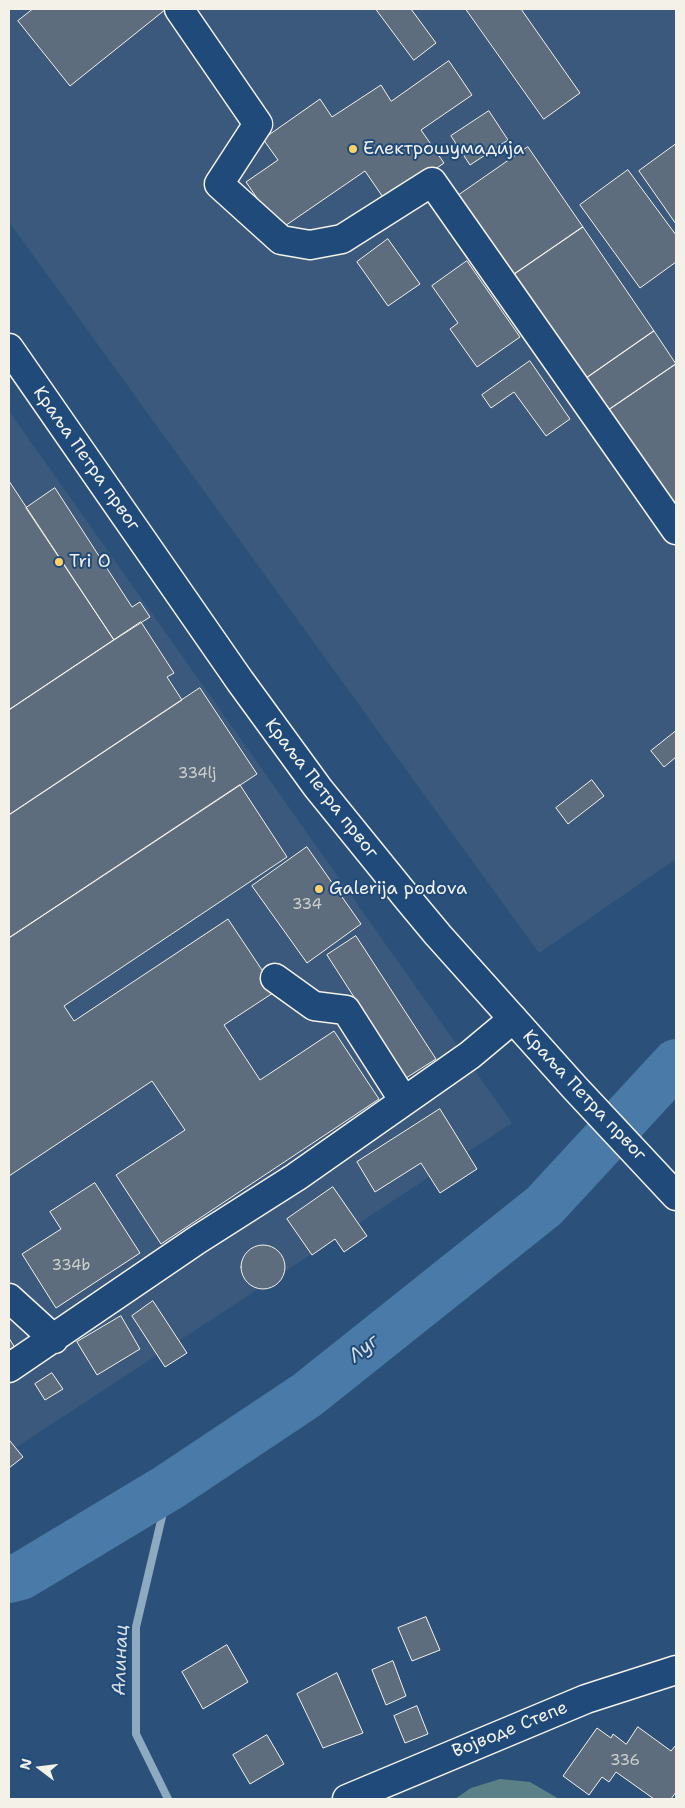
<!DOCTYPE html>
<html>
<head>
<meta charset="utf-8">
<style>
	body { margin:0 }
	#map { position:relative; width:685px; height:1808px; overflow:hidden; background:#2b517b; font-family:"Shantell Sans",sans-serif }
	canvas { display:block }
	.frame { position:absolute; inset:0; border:10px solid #f4f1e8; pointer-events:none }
	.north { position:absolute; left:15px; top:1743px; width:50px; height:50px; -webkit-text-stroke:4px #1f4a7a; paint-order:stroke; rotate:285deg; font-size:14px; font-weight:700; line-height:20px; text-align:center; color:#f4f1e8 }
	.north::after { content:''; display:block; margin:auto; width:18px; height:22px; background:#f4f1e8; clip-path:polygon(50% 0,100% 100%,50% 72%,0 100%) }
</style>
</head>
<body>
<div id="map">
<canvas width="685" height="1808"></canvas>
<div class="frame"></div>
<div class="north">N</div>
</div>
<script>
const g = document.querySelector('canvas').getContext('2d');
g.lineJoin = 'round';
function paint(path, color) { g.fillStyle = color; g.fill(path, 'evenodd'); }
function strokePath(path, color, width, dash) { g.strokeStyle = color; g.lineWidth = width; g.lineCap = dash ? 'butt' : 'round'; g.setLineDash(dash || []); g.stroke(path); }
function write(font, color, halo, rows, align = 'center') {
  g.font = font + ' "Shantell Sans",sans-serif'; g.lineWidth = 4; g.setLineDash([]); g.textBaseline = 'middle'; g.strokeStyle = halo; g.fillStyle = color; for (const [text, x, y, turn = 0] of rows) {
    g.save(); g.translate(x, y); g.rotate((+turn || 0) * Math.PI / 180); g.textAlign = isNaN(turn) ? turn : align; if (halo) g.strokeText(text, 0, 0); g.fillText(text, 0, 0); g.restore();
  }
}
paint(new Path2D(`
	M9 9H676V859L539 953 9 222Z
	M9 411 512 1123 9 1452Z`), '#3a597c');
paint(new Path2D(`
	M500 1779 530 1782 559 1799H455L471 1788Z`), '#5b8187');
strokePath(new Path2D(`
	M168 1799 136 1734V1627L169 1487`), '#8eaac1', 8);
strokePath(new Path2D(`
	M9 1579 21 1576 169 1487 307 1395 544 1206 676 1063`), '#4a7aa7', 48);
const building = new Path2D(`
	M33 9H166L70 86 18 21Z
	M376 9H411L436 43 414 60Z
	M466 9H521L580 93 544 119Z
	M449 61 472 95 421 130 444 163 387 203 365 171 279 230 246 182 278 160 263 139 320 99 332 117 381 85 391 101Z
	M489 111 508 140 470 165 451 136Z
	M676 144V224L639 171Z
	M528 147 583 227 513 275 459 195Z
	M628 170 676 235V262L640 288 580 205Z
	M583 227 654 331 585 379 513 275Z
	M388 239 420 284 388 306 357 262Z
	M467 261 520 337 477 367 450 329 458 323 432 286Z
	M654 331 676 364 607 411 585 379Z
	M530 361 570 419 546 436 514 392 491 408 482 395Z
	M676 364V513L607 411Z
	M9 481 114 640 9 710Z
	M55 488 132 607 140 602 150 617 114 640 26 508Z
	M141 622 174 673 167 677 182 700 9 815V710Z
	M200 688 257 774 9 938V815Z
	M676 731V757L664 767 651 751Z
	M592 780 604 796 568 824 556 808Z
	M240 785 287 857 64 1006 74 1021 228 919 276 991 224 1025 260 1080 334 1031 379 1099 161 1244 116 1175 185 1130 152 1081 9 1176V938Z
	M307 847 361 924 307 963 252 886Z
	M356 936 436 1059 406 1078 327 955Z
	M440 1109 477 1169 440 1193 421 1163 375 1192 357 1162Z
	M95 1183 140 1253 56 1308 22 1254 61 1229 50 1212Z
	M333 1187 367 1236 344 1252 335 1239 312 1255 287 1219Z
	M241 1267a22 22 0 1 1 44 0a22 22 0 1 1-44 0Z
	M153 1301 187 1353 165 1367 132 1316Z
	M121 1316 140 1349 97 1375 77 1342Z
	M9 1338 15 1348 9 1352Z
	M52 1373 63 1389 45 1400 35 1384Z
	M10 1441 23 1457 9 1468V1442Z
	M426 1617 440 1650 412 1661 398 1628Z
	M227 1645 248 1682 203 1709 182 1672Z
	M393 1661 406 1696 386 1705 372 1670Z
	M337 1673 363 1733 323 1748 297 1694Z
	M417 1706 428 1734 405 1743 394 1716Z
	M638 1727 671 1751 675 1746 676 1747V1792L671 1799H654L616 1772 609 1782 602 1777 589 1795 563 1776 597 1728 611 1738 613 1734 626 1744Z
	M267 1735 284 1764 250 1784 233 1755Z`);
paint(building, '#5d6d7d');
strokePath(building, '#f4f1e8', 1);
const minor = new Path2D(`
	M179 9 258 124 219 184 281 240 310 245 342 239 432 182 676 530
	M275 978 314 1006 346 1010 404 1101
	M9 1298 54 1339
	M9 1368 197 1240 296 1177 470 1055 513 1019
	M347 1799 586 1699 676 1670`);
const major = new Path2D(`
	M9 348 240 681 318 788 408 899 438 935 575 1088 676 1196`);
strokePath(minor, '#f4f1e8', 31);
strokePath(major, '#f4f1e8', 31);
strokePath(minor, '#1f4a7a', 28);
strokePath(major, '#1f4a7a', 28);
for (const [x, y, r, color] of [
	[353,149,5,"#ffd166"],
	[59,562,5,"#ffd166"],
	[319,889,5,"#ffd166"]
]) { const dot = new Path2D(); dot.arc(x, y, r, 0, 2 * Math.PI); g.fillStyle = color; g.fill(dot); strokePath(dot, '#1f4a7a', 2); }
write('15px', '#ced0cd', null, [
	["334lj",197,774],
	["334",307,905],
	["334b",71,1266],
	["336",625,1761]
]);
write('18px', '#f4f1e8', '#1f4a7a', [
	["Електрошумадија",363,149],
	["Tri O",69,562],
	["Galerija podova",329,889]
], 'left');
write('18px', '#f4f1e8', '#1f4a7a', [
	["Краља Петра првог",86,459,55],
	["Краља Петра првог",321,789,52],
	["Краља Петра првог",584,1096,47],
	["Војводе Степе",510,1730,-22]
]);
write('italic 19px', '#dadfde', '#1f4a7a', [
	["Луг",364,1349,-39],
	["Алинац",121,1660,-88]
]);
</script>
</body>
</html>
